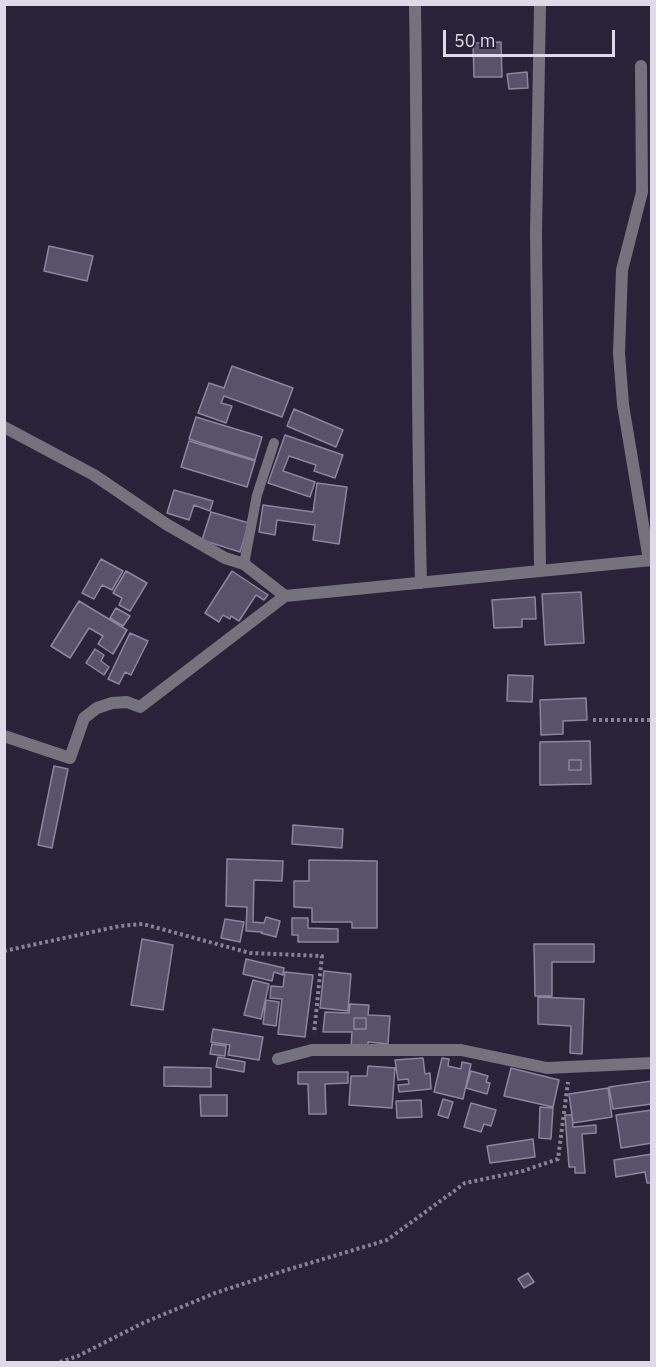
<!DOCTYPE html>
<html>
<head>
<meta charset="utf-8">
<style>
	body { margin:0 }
	#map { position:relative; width:656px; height:1367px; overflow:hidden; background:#292238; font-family:"IBM Plex Sans",sans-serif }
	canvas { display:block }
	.frame { position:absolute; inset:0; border:6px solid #dedae8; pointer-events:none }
	.scale { position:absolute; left:443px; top:30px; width:172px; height:27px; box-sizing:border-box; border:3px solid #dedae8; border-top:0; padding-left:8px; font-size:18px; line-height:21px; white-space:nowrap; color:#dedae8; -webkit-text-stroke:4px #292238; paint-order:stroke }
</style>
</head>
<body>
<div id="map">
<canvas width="656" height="1367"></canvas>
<div class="frame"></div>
<div class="scale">50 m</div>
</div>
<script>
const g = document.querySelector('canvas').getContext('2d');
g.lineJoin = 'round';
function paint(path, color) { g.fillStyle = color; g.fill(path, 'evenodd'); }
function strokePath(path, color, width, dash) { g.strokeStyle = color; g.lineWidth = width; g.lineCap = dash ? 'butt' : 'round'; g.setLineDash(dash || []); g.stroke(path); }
const building = new Path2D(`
	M501 42 502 77H474L473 43Z
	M527 72 528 88 509 89 507 74Z
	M49 246 93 256 87 281 44 271Z
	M232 366 293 388 282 417 224 396 221 403 232 406 226 423 198 413 209 383 224 388Z
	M294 409 343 430 336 447 287 426Z
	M196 417 262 437 255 460 189 439Z
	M285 435 343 455 335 478 314 471 316 465 289 456 283 471 315 482 310 497 268 483Z
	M189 441 255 461 247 487 181 467Z
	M317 483 347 487 339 544 313 540 315 525 277 520 275 535 259 532 263 505 313 512Z
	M174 490 213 501 210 511 194 505 189 520 167 513Z
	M211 512 249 523 240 552 202 540Z
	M101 559 123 571 112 590 102 585 94 599 82 593Z
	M126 571 147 583 130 611 119 605 122 598 113 593Z
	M232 571 268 595 264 600 256 595 239 621 231 616 230 619 223 615 219 622 205 613Z
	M581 592 584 643 545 645 542 594Z
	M535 597 536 619H522V627L494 628 492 600Z
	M79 601 127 630 113 654 98 644 103 636 89 628 70 658 51 646Z
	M116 608 130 616 123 626 110 618Z
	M130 633 148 641 131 675 125 672 119 684 108 679Z
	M95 649 104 655 101 661 109 667 104 675 86 663Z
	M508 675 533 676 532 702 507 701Z
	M586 698 587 720 563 721V734L541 735 540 700Z
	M590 741 591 784 540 785V742ZM569 760H581V770H569Z
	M569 760H581V770H569Z
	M54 766 68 769 52 848 38 845Z
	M293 825 343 829 342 848 292 844Z
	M227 859 283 861 282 881 254 880 253 922 264 923 266 917 280 921 276 937 261 933 262 932 246 931 247 907 226 906Z
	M309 860 377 861V928H352V922H312V908L294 907V881H309Z
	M292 918H308V928L338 929V942H298V935H292Z
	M225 919 244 922 240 942 221 938Z
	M142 939 173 945 163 1010 131 1005Z
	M534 944H594V962H552V996H535Z
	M246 959 284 968 283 975 274 972 272 981 243 974Z
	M324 971 351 974 348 1011 320 1008Z
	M285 972 313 975 305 1037 278 1034 282 999 270 998 271 986 283 987Z
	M253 980 269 984 261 1019 244 1015Z
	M538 997 584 999 582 1054 570 1053 571 1026 538 1024Z
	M266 1000 279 1002 276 1026 263 1024Z
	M350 1004 369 1005 368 1015 390 1016 388 1044 368 1042V1048L351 1047 352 1032H323L325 1012 349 1013ZM354 1018H366V1029H354Z
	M354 1018H366V1029H354Z
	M213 1029 263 1037 259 1060 228 1055 230 1045 211 1042Z
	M212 1044 226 1046 225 1056 210 1054Z
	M218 1057 245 1062 244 1072 216 1067Z
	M423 1058 425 1074 430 1073 431 1089 399 1092 398 1085 409 1084 408 1079 398 1080 395 1060Z
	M442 1058 449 1059 448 1066 461 1069 462 1062 471 1064 463 1099 434 1092Z
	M368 1066 395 1068 392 1108 349 1105 351 1076H367Z
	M164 1067 211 1068V1087L164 1086Z
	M511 1068 559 1080 553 1107 504 1096Z
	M471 1071 488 1076 486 1082 490 1083 487 1094 466 1088Z
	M298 1072H348V1083L325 1084 326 1114H309L308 1084H298Z
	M652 1081V1104L613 1109 609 1087Z
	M608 1088 612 1117 573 1123 569 1094Z
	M200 1095H227V1116H201Z
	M443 1099 453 1102 448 1118 438 1115Z
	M421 1100 422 1117 397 1118 396 1101Z
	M471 1103 496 1110 491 1126 484 1124 481 1132 464 1127Z
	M540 1107 553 1108 551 1139 539 1138Z
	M652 1110V1143L621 1148 616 1115Z
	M565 1115H572L573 1127 596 1125V1133L582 1134 585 1173H575V1167H569Z
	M533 1139 535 1157 490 1163 487 1146Z
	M652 1154V1183H647L645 1172 616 1177 614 1160Z
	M528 1273 534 1282 524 1288 518 1279Z`);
paint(building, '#5a526a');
strokePath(building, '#8c859f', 1.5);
strokePath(new Path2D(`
	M593 720H652
	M4 951 120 926 143 924 250 953 322 956 314 1033
	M60 1362 78 1356 143 1323 215 1293 280 1272 387 1240 465 1183 523 1171 558 1159 568 1082`), '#878293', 4, [3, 3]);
strokePath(new Path2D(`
	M244 564 257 495 274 443`), '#75717d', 10);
strokePath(new Path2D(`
	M415 4C418 197 416 390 421 583
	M540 4 536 234 540 570
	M641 66 642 192 622 270 619 353 623 405 649 560
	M4 427 94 475 166 524 225 558 244 564 285 596
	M4 736 70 758 84 718 97 708 112 703 127 702 140 707 285 596 652 560
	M278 1059 312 1050H461L547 1068 652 1063`), '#75717d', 12);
</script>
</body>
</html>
